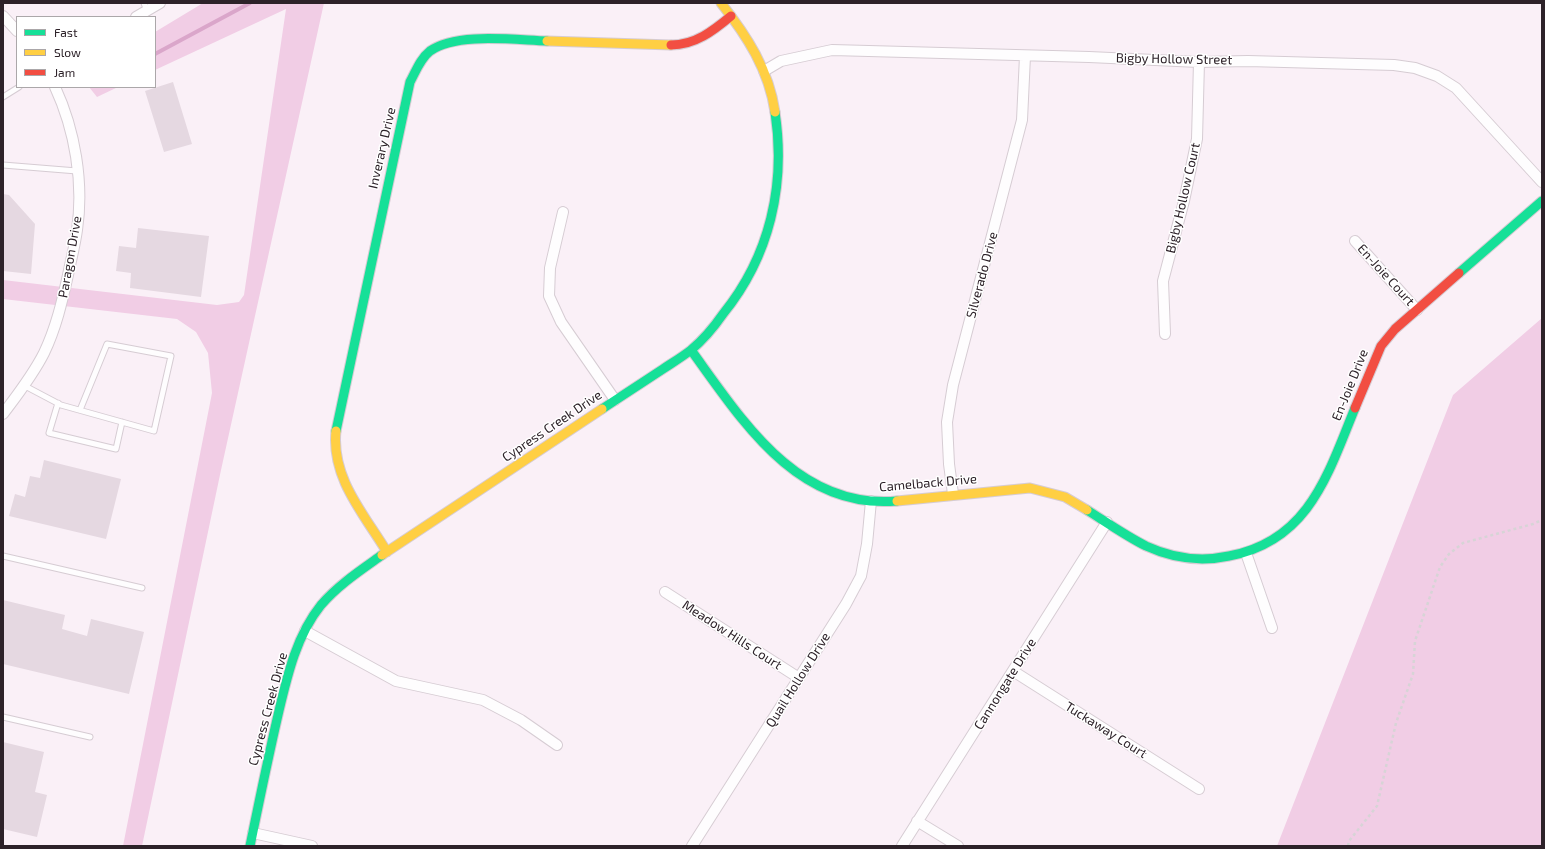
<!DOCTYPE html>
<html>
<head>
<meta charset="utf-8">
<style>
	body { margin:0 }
	#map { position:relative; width:1545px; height:849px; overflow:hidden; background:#faf0f7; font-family:"Exo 2",sans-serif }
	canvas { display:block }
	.frame { position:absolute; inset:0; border:4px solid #2d2229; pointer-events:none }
	.legend { position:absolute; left:16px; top:16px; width:140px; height:72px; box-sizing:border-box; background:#fff; border:1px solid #aba7a9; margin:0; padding:5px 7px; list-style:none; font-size:12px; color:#2d2229 }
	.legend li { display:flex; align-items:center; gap:8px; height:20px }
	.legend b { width:20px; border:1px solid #aba7a9 }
</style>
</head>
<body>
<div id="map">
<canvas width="1545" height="849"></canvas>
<div class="frame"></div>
<ul class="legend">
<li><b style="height:5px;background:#16e098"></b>Fast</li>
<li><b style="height:5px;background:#ffcf43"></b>Slow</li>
<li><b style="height:5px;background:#f24e42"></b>Jam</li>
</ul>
</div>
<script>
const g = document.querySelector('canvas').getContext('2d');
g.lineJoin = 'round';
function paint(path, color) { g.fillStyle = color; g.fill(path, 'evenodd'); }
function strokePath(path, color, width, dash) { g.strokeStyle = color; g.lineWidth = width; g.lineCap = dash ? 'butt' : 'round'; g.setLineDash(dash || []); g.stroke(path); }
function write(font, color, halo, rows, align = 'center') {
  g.font = font + ' "Exo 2",sans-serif'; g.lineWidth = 3; g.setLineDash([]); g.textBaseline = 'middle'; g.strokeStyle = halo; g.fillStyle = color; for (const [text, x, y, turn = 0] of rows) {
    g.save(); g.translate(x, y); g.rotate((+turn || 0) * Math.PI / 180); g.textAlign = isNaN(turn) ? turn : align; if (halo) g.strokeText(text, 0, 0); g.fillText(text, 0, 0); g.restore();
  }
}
paint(new Path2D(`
	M203 3H324L221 470 142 846H123L212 393 208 353 196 332 177 319 3 299V280L217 305 239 302 244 295 286 9 155 70V32Z
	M89 87H118L97 97Z
	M1542 318V846H1277L1453 395Z`), '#f1cde5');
strokePath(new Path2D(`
	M155 54 250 3`), '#daa6ca', 4);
paint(new Path2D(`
	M173 82 192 144 164 152 145 91Z
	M3 194 9 195 35 224 31 274 3 271Z
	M138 228 209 236 201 297 130 288 131 273 116 271 119 246 136 248Z
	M44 460 121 479 106 539 9 516 15 494 25 497 30 476 40 478Z
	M3 600 65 615 62 629 87 636 91 619 144 632 129 694 3 664Z
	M3 742 44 752 35 792 47 795 37 837 3 829Z`), '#e5d8e1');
const lane = new Path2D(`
	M144 3 147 11
	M3 97 19 87
	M3 165 77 171
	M25 386 61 405 154 431 171 356 107 344 80 410
	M58 403 49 433 116 449 122 422
	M3 556 142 588
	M3 717 90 737`);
const street = new Path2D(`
	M3 16 17 31
	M136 17 160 3
	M764 71 781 61 832 50 1089 57 1199 62 1248 61 1394 65 1415 68 1437 76 1456 88 1542 182
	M563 212 550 268 549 296 561 322 615 400
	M1355 241 1417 310
	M1165 334 1163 281 1184 201 1197 139 1199 62
	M3 414C18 394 33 375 44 353 56 328 62 302 68 275 71 260 75 245 77 230 84 183 75 130 55 87
	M953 494 949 464 947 422 953 385 1022 120 1025 56
	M1246 553 1272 628
	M665 592 799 678
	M305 631 396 681 483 700 521 720 557 745
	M1013 671 1199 789
	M917 821 958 846
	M253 833 312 846
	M692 846 846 604 861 576 867 544 871 501
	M902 846 1107 522`);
const fast = new Path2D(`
	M1459 273 1542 201
	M691 350C742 420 797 510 897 501
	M602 409C623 395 643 382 663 369 672 363 682 357 691 350 703 340 714 327 723 314 770 256 786 185 775 112
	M336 431 410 82C416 71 420 59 430 51 456 32 515 40 547 41
	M1087 510C1106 522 1126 536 1146 546 1172 558 1201 562 1229 556 1309 541 1328 474 1355 408
	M250 846C259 802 268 758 278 715 287 677 296 636 321 605 338 585 361 570 382 555`);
const slow = new Path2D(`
	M721 3C747 36 769 70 775 112
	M547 41 671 45
	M336 431C331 478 364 514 387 552
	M897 501 1030 488 1065 497 1087 510
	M382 555 602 409`);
const jam = new Path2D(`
	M671 45C695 45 713 31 731 16
	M1355 408 1381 346 1395 329 1459 273`);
strokePath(lane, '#d6ccd3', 7);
strokePath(street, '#d6ccd3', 12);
strokePath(fast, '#d6ccd3', 11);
strokePath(slow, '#d6ccd3', 11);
strokePath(jam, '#d6ccd3', 11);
strokePath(new Path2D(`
	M1348 846 1349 841 1377 806 1396 723 1413 674 1415 641 1440 567 1449 554 1463 543 1533 524 1542 520`), '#d7d4d6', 2.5, [3, 3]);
strokePath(lane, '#fefdfe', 5);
strokePath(street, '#fefdfe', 10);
strokePath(fast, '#16e098', 9);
strokePath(slow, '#ffcf43', 9);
strokePath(jam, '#f24e42', 9);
write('13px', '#2d2229', '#fff', [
	["Bigby Hollow Street",1174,59,1],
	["Inverary Drive",382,148,-77],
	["Bigby Hollow Court",1183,198,-77],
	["Paragon Drive",70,257,-80],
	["Silverado Drive",982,275,-75],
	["En-Joie Court",1386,275,48],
	["En-Joie Drive",1350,385,-68],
	["Cypress Creek Drive",552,426,-34],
	["Camelback Drive",928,483,-5],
	["Meadow Hills Court",732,635,33],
	["Quail Hollow Drive",798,680,-58],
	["Cannongate Drive",1005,684,-58],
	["Cypress Creek Drive",268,709,-75],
	["Tuckaway Court",1106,730,32]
]);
</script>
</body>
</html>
